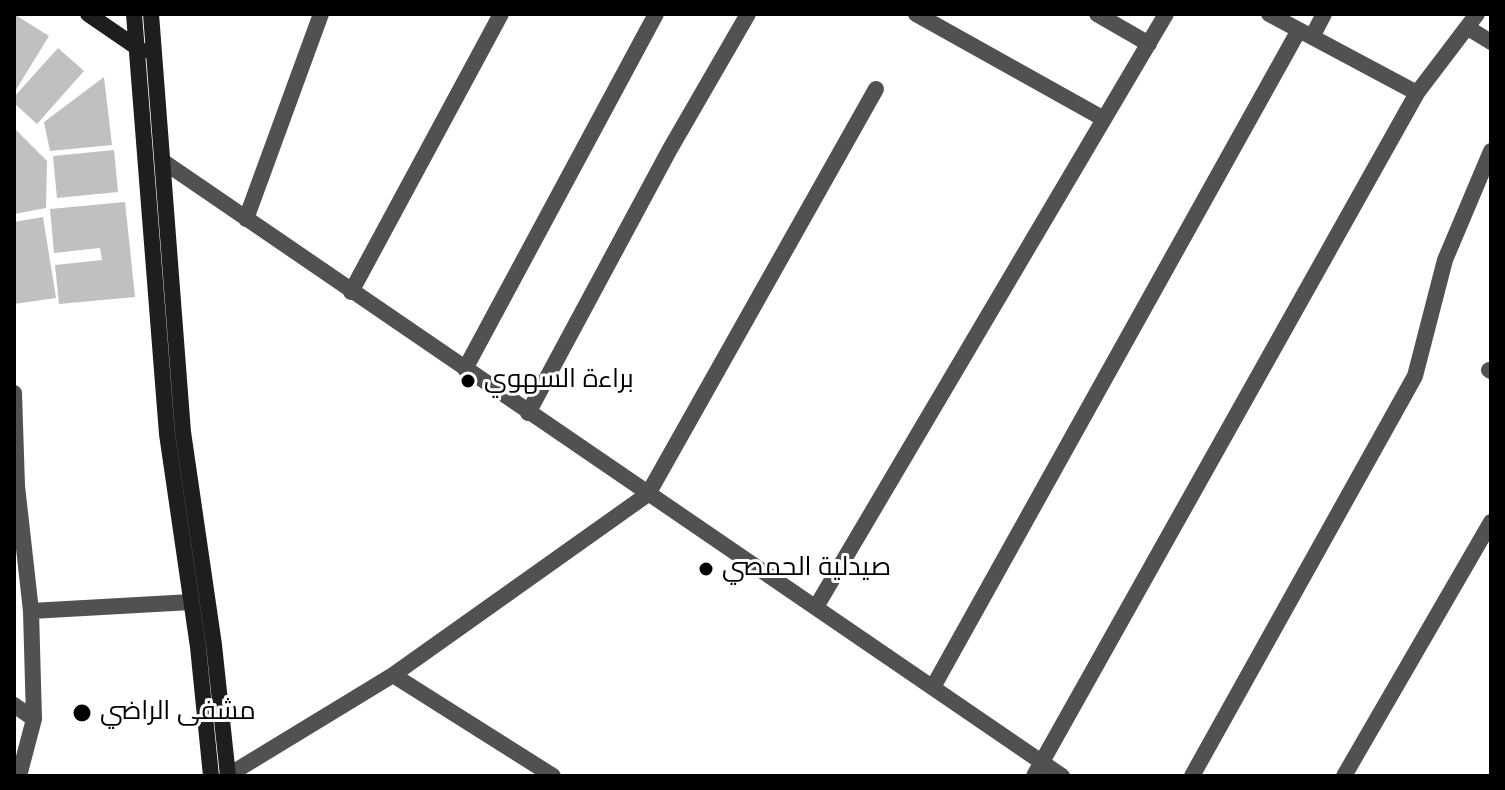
<!DOCTYPE html>
<html>
<head>
<meta charset="utf-8">
<style>
	body { margin:0 }
	#map { position:relative; width:1505px; height:790px; overflow:hidden; background:#fff; font-family:"Nunito Sans",sans-serif }
	canvas { display:block }
	.frame { position:absolute; inset:0; border:16px solid #000; pointer-events:none }
</style>
</head>
<body>
<div id="map">
<canvas width="1505" height="790"></canvas>
<div class="frame"></div>
</div>
<script>
const g = document.querySelector('canvas').getContext('2d');
g.lineJoin = 'round';
function paint(path, color) { g.fillStyle = color; g.fill(path, 'evenodd'); }
function strokePath(path, color, width, dash) { g.strokeStyle = color; g.lineWidth = width; g.lineCap = dash ? 'butt' : 'round'; g.setLineDash(dash || []); g.stroke(path); }
function write(font, color, halo, rows, align = 'center') {
  g.font = font + ' "Nunito Sans",Cairo,sans-serif'; g.lineWidth = 6; g.setLineDash([]); g.textBaseline = 'middle'; g.strokeStyle = halo; g.fillStyle = color; for (const [text, x, y, turn = 0] of rows) {
    g.save(); g.translate(x, y); g.rotate((+turn || 0) * Math.PI / 180); g.textAlign = isNaN(turn) ? turn : align; if (halo) g.strokeText(text, 0, 0); g.fillText(text, 0, 0); g.restore();
  }
}
paint(new Path2D(`
	M14 14 49 36 14 93Z
	M58 48 84 71 37 124 14 103V97Z
	M104 77 112 145 50 151 44 122Z
	M14 128 47 161 46 208 14 214Z
	M114 150 118 192 57 198 53 156Z
	M125 202 135 297 59 304 55 265 102 260 100 248 54 253 50 209Z
	M43 217 56 298 14 304V222Z`), '#c0c0c0');
strokePath(new Path2D(`
	M916 14 1104 119
	M1097 14 1149 44
	M1269 14 1417 93
	M1468 28 1491 42
	M1312 37 1324 14
	M164 162 1062 776
	M246 219 321 14
	M351 292 501 14
	M465 369 656 14
	M1489 370 1491 371
	M14 393 17 486 31 611 34 719 19 776
	M528 413 670 149 748 14
	M816 607 1166 14
	M31 611 191 602
	M393 675 553 776
	M933 687 1299 30
	M14 705 34 719
	M227 776 393 675 648 494 876 89
	M1034 776 1417 93 1477 14
	M1192 776 1415 376 1445 260 1491 151
	M1344 776 1491 522`), '#515151', 16);
strokePath(new Path2D(`
	M88 14 142 51
	M134 14 167 434 198 647 211 776
	M151 14 183 432 214 645 228 776`), '#1e1e1e', 16);
for (const [x, y, r, color] of [
	[468,381,8,"#000"],
	[706,569,8,"#000"],
	[82,713,10,"#000"]
]) { const dot = new Path2D(); dot.arc(x, y, r, 0, 2 * Math.PI); g.fillStyle = color; g.fill(dot); strokePath(dot, '#fff', 3); }
write('26px', '#000', '#fff', [
	["براءة السهوي",484,381],
	["صيدلية الحمصي",722,569],
	["مشفى الراضي",100,713]
], 'left');
</script>
</body>
</html>
